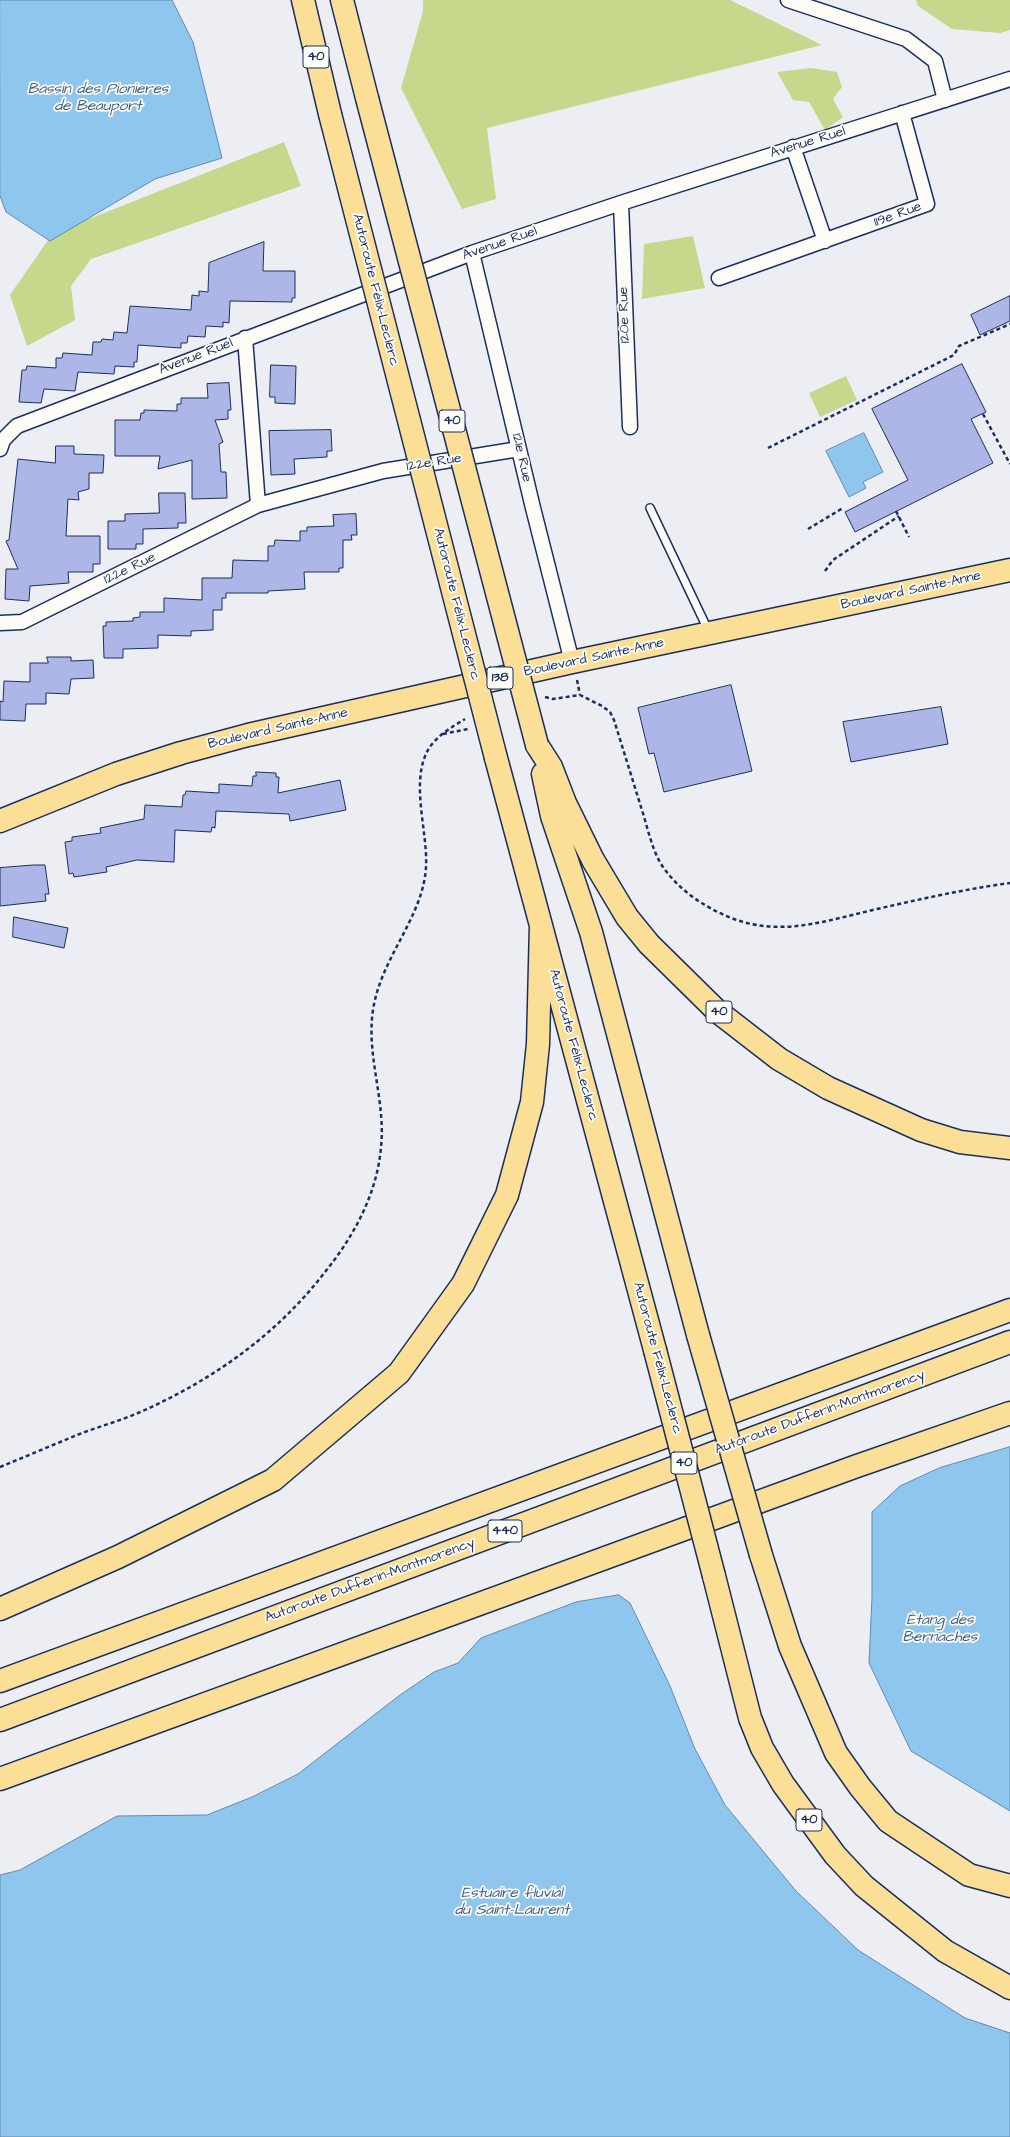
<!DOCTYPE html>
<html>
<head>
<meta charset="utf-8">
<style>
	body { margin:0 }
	canvas { display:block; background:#edeef4 }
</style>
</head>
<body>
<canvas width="1010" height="2137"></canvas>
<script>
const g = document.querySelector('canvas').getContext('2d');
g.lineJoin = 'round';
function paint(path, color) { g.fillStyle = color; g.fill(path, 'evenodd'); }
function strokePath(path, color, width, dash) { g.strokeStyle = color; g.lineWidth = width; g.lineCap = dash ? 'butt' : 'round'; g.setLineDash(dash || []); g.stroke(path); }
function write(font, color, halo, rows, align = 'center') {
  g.font = font + ' "Architects Daughter",sans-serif'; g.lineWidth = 3.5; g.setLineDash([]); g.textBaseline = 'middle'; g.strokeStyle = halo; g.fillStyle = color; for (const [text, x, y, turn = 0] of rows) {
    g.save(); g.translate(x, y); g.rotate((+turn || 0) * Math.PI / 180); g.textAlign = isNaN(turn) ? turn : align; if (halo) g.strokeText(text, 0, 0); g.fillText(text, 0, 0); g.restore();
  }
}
paint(new Path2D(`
	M423 0H730L822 45 487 128 496 199 462 209 401 88 423 11Z
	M916 0H1010V30L1000 33 952 29 918 6Z
	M811 68 837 72 842 87 833 99 843 117 825 130 809 102 793 100 777 72Z
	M284 142 301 186 91 259 71 286 75 320 27 346 10 295 53 233Z
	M693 236 705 288 642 299 644 244Z
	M846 376 857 400 820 417 809 393Z`), '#c5d88c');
const water = new Path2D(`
	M0 0H172L193 42 222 158 155 179 50 241 6 212 0 196Z
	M864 433 883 472 863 482 866 488 849 497 826 451Z
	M1010 1447V1811L911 1751 869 1663 872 1597V1512L900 1486 939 1468Z
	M619 1595 630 1603 670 1686 695 1749 725 1805 796 1891 858 1950 965 2018 1010 2033V2137H0V1875L20 1870 117 1816 207 1815 252 1797 298 1774 400 1695 434 1672 458 1663 481 1638 576 1602Z`);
paint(water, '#8fc6ed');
strokePath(water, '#618ab4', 1);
const building = new Path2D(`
	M264 242 263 271H295V298H292V302L230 301 229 323 223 322V327L206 326 205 337 188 336 187 343H181V348L138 345 137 362H134V367L115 366 114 374 78 372 75 391 44 389 41 403 19 402 22 370H26L27 366 56 368V358H62L63 353 92 355 93 342H101L102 339 113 340 114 332 127 333 130 306 191 310 192 295 199 296V291L208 292 209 263Z
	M1010 296V321L980 335 971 315Z
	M962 364 986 412 971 419 993 463 855 532 845 512 908 480 872 409Z
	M271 365 296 366 295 404 275 403V397H270Z
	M229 383 231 410H228V419L215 420 223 442 219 444 221 472H226L227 498 192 499V460L158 469 160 456H115V420H140L141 413H144V410L177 411V404H181V398H208L207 384Z
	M331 430 332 451H327V457L294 459 295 474 271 475 269 431Z
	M56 446H74V454L104 455 103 473H89V489L78 492 79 500 68 499 66 536H100V564H93V572H68L69 583 30 586 29 601 5 599 6 569H18L6 541 9 540 18 459 55 463Z
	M159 493H185L186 523H178V528L143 529V544H136V549H108V521H125V514L159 513Z
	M356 514 357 535H351L352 540H343V568H339V572H304L305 589 268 591V593H226V598H222V610H213V630L191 631V636L158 635V648L123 649V658H104L103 626H106V622L133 621V618L140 617V612H164V598L202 600V578H232L233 560 268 561V546H274L275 540 300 541V531H307V527L334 526 333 515Z
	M47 657H71V661L93 660 94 678 71 679 69 694 46 693V704H26L25 721 0 720V701L3 702 4 681 30 682V663H48Z
	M731 685 752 771 664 792 654 753 649 754 638 708Z
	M941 707 948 744 851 762 843 722Z
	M256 772 276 773V777H279L278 793 340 780 346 810 290 821 289 814 216 811 215 828 212 827 211 832 175 830 174 862 137 860 106 867 107 872 74 877 73 873 69 874 65 842 72 841V837L101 833 100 828 144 819 145 805 182 807 183 795H185L186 791 219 793V784L252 786 253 776H256Z
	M34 865H45L49 894H45L46 901 0 906V868Z
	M14 917 68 928 64 948 13 937Z`);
paint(building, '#acb6e7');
strokePath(building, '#1b2f5e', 1);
const service = new Path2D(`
	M650 508 709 632`);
const minor = new Path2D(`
	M788 0 906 39 935 61 945 100
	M793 147 825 241
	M621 203 630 427
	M472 253 533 508 572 662
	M719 278 927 204 902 113
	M245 338 258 505
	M0 449 3 440 17 426 472 253 621 203 1010 79
	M0 623 22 622 258 505 383 471 519 449`);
const primary = new Path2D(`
	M0 821 116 774 181 753 248 735 572 662 1010 570`);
const motorway = new Path2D(`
	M303 0 330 114
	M342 0 367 98
	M537 745 551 767 565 803 593 860 627 917 649 944 717 1011 779 1059 828 1088 921 1130 960 1142 1010 1148
	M496 758 655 1350
	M543 774 552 816 591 932 698 1335
	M761 1555 790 1646 836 1753 860 1787 888 1821 969 1875 1010 1886
	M714 1576 750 1718 762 1748 783 1784 835 1855 864 1886 945 1951 1010 1988
	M0 1609 118 1557 273 1480 399 1373 463 1284 507 1195 532 1102 538 1044 541 925
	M0 1681 1010 1310
	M0 1720 1010 1342
	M0 1779 857 1466 1010 1413`);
strokePath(service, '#1b2f5e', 10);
strokePath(minor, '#1b2f5e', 17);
strokePath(primary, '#1b2f5e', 25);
strokePath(motorway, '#1b2f5e', 25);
strokePath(new Path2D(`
	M983 414 1010 464
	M768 448 954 355 959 346 1010 324
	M896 511 909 537
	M808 529 843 508
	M825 571 833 560 899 516
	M577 680 580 695
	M545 697 553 699 580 695 602 706 610 712 614 720C623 749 632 778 641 807 647 825 651 847 661 864 672 881 688 895 705 905 766 942 813 924 877 909 921 899 965 889 1010 883
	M443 734 468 729
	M0 1467C27 1456 55 1444 82 1433 104 1425 126 1419 147 1409 217 1377 278 1333 325 1272 354 1236 377 1194 381 1147 386 1101 366 1056 373 1010 381 957 423 918 426 867 428 832 410 782 428 750 436 736 452 727 465 719`), '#1b2f5e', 2.5, [4, 3]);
strokePath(service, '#fdfcf7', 7);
strokePath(minor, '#fdfcf7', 14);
strokePath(primary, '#fbdf96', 22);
strokePath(motorway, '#fbdf96', 22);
const motorwayBridge = new Path2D(`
	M367 98 537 745
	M330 114 496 758
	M698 1335 761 1555
	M655 1350 714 1576`);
strokePath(motorwayBridge, '#1b2f5e', 25, []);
strokePath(motorwayBridge, '#fbdf96', 22);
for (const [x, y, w] of [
	[316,57,26],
	[452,421,26],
	[500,678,26],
	[719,1012,26],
	[684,1463,26],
	[505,1531,34],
	[809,1820,26]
]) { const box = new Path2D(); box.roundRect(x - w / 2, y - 11, w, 22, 3); g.fillStyle = '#fdfcf7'; g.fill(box); strokePath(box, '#1b2f5e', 1); }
write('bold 13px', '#1b2f5e', null, [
	["40",316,57],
	["40",452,421],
	["138",500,678],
	["40",719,1012],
	["40",684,1463],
	["440",505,1531],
	["40",809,1820]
]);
write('14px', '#1b2f5e', '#fdfcf7', [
	["Avenue Ruel",808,143,-17],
	["119e Rue",898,215,-20],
	["Avenue Ruel",500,244,-19],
	["Autoroute Félix-Leclerc",375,290,76],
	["120e Rue",625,315,-92],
	["Avenue Ruel",196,357,-21],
	["121e Rue",521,458,77],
	["122e Rue",434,463,-9],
	["122e Rue",130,569,-26],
	["Boulevard Sainte-Anne",911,591,-12],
	["Autoroute Félix-Leclerc",456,604,76],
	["Boulevard Sainte-Anne",594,658,-12],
	["Boulevard Sainte-Anne",278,729,-13],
	["Autoroute Félix-Leclerc",573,1045,75],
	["Autoroute Félix-Leclerc",657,1358,75],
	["Autoroute Dufferin-Montmorency",820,1413,-20],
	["Autoroute Dufferin-Montmorency",370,1581,-20]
]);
write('italic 15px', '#3e5c89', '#fdfcf7', [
	["Bassin des Pionieres",98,90],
	["de Beauport",98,107],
	["Étang des",940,1621],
	["Bernaches",940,1638],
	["Estuaire fluvial",512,1894],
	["du Saint-Laurent",512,1911]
]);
</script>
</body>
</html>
